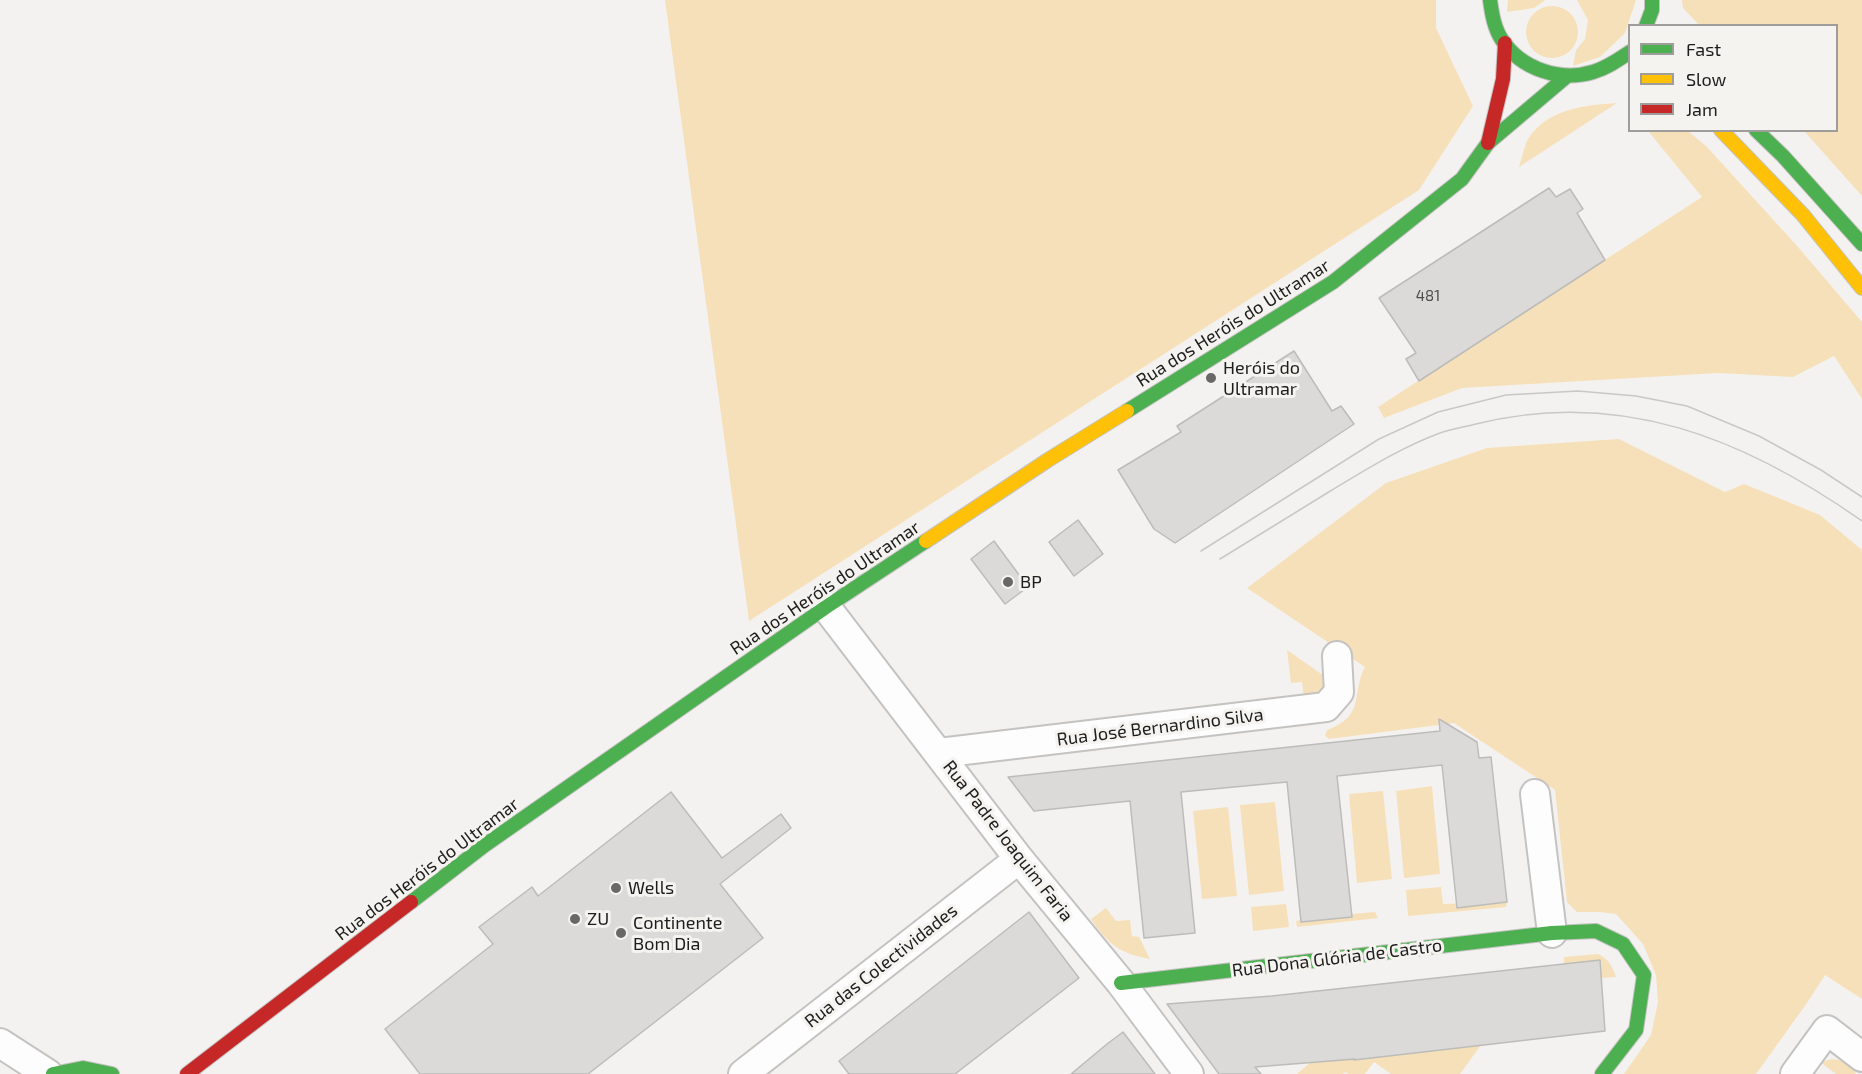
<!DOCTYPE html>
<html>
<head>
<meta charset="utf-8">
<style>
	body { margin:0 }
	#map { position:relative; width:1862px; height:1074px; overflow:hidden; background:#f4f2f0; font-family:"Exo 2",sans-serif }
	canvas { display:block }
	.legend { position:absolute; left:1628px; top:24px; width:210px; height:108px; box-sizing:border-box; background:#f5f3ef; border:2px solid #9f9d9b; margin:0; padding:8px 10px; list-style:none; font-size:18px; color:#1e1d1c }
	.legend li { display:flex; align-items:center; gap:12px; height:30px }
	.legend b { width:30px; border:2px solid #9f9d9b }
</style>
</head>
<body>
<div id="map">
<canvas width="1862" height="1074"></canvas>
<ul class="legend">
<li><b style="height:8px;background:#4caf50"></b>Fast</li>
<li><b style="height:8px;background:#ffc107"></b>Slow</li>
<li><b style="height:8px;background:#c62828"></b>Jam</li>
</ul>
</div>
<script>
const g = document.querySelector('canvas').getContext('2d');
g.lineJoin = 'round';
function paint(path, color) { g.fillStyle = color; g.fill(path, 'evenodd'); }
function strokePath(path, color, width, dash) { g.strokeStyle = color; g.lineWidth = width; g.lineCap = dash ? 'butt' : 'round'; g.setLineDash(dash || []); g.stroke(path); }
function write(font, color, halo, rows, align = 'center') {
  g.font = font + ' "Exo 2",sans-serif'; g.lineWidth = 6; g.setLineDash([]); g.textBaseline = 'middle'; g.strokeStyle = halo; g.fillStyle = color; for (const [text, x, y, turn = 0] of rows) {
    g.save(); g.translate(x, y); g.rotate((+turn || 0) * Math.PI / 180); g.textAlign = isNaN(turn) ? turn : align; if (halo) g.strokeText(text, 0, 0); g.fillText(text, 0, 0); g.restore();
  }
}
paint(new Path2D(`
	M665 0H1436V28L1473 106 1419 190 749 621Z
	M1508 0H1545L1534 8 1507 12Z
	M1577 0H1636L1625 33 1600 57 1573 66 1576 50 1585 39 1588 20Z
	M1682 0H1862V196L1804 131 1836 130V26L1699 25 1683 8Z
	M1526 32a26 26 0 1 1 52 0a26 26 0 1 1-52 0Z
	M1617 103 1519 167C1522 158 1524 147 1528 139 1547 109 1585 105 1617 103Z
	M1648 131H1688L1707 147 1798 247 1862 322V399L1834 356 1793 377 1718 373 1462 388 1384 418 1378 407 1702 197Z
	M1619 439 1725 492 1744 484 1820 515 1862 550V999L1825 975 1807 1003 1756 1074H1624L1651 1035 1658 1002 1656 975 1643 944 1616 914 1600 912H1577L1567 902 1555 790 1454 723 1329 739 1325 736 1327 730C1366 716 1351 693 1365 667L1247 588 1386 483 1487 448Z
	M1287 650 1327 678C1323 692 1318 696 1304 699L1302 682 1291 683Z
	M1432 786 1440 874 1404 878 1396 791Z
	M1383 791 1392 879 1357 883 1349 794Z
	M1275 802 1284 891 1249 895 1240 805Z
	M1228 807 1237 896 1202 899 1193 811Z
	M1441 887 1443 904 1507 902 1506 907 1408 916 1406 890Z
	M1286 904 1289 927 1253 931 1251 907Z
	M1106 908 1116 921 1130 920 1132 936 1139 937 1150 959C1121 954 1107 944 1091 919Z
	M1375 912 1378 918 1297 927 1296 921 1300 920 1301 922 1351 917V914Z
	M1598 954C1609 959 1612 966 1616 977L1601 978 1599 960 1564 964V957Z
	M1481 1045 1460 1074H1391L1374 1062 1365 1074H1349L1345 1072 1343 1074H1297L1311 1062 1387 1056Z
	M1832 1059 1850 1062 1856 1074H1836L1820 1062Z`), '#f6e0b9');
const building = new Path2D(`
	M1549 188 1556 197 1570 189 1583 209 1577 213 1605 260 1419 381 1406 359 1416 353 1379 298Z
	M1294 351 1332 411 1341 406 1354 424 1175 543 1154 529 1118 470 1181 432 1177 426Z
	M1078 520 1103 554 1074 576 1049 542Z
	M994 541 1028 587 1005 604 971 559Z
	M1439 719 1477 742 1479 758 1491 757 1507 902 1457 908 1442 765 1337 776 1352 917 1301 922 1287 782 1181 792 1195 933 1144 938 1130 801 1034 811 1008 777 1440 731Z
	M671 792 722 858 781 814 791 828 720 884 763 938 588 1074H420L385 1029 493 944 479 927 532 887 538 896Z
	M1029 912 1079 978 955 1074H849L839 1061Z
	M1600 960 1605 1031 1354 1060 1355 1059 1255 1067 1261 1074H1219L1167 1004 1272 996Z
	M1123 1032 1155 1074H1071L1107 1044Z`);
paint(building, '#dbdad8');
strokePath(building, '#bcbcba', 1.5);
const street = new Path2D(`
	M826 607 1019 859 1121 983 1189 1074
	M939 753 1326 707 1339 692 1337 656
	M1535 794 1552 933
	M0 1043 48 1074
	M743 1074 1019 859
	M1795 1074 1827 1030 1862 1057`);
const fast = new Path2D(`
	M1490 0C1492 14 1494 28 1502 40 1521 69 1560 82 1593 72 1607 68 1618 60 1630 52
	M1646 26 1652 10V0
	M1756 130 1783 156 1862 244
	M1127 411 1333 282 1462 179 1488 143 1566 77
	M411 902 485 845 826 607 926 541
	M1121 983 1552 933 1596 931 1623 944 1644 975 1636 1030 1602 1074
	M53 1074 83 1068 112 1074`);
const slow = new Path2D(`
	M1721 130 1803 215 1862 288
	M926 541 1048 460 1127 411`);
const jam = new Path2D(`
	M1488 143 1503 79 1505 43
	M187 1074 411 902`);
strokePath(street, '#c4c3c1', 32);
strokePath(fast, '#c4c3c1', 16);
strokePath(slow, '#c4c3c1', 16);
strokePath(jam, '#c4c3c1', 16);
strokePath(street, '#fdfdfd', 28);
strokePath(fast, '#4caf50', 14);
strokePath(slow, '#ffc107', 14);
strokePath(jam, '#c62828', 14);
strokePath(new Path2D(`
	M1201 551 1379 439 1438 412 1506 395 1578 391 1636 396 1687 406 1759 436 1821 470 1862 497
	M1220 559C1258 536 1295 513 1332 490 1367 469 1402 447 1440 433 1452 429 1464 427 1476 424 1620 388 1744 438 1862 521`), '#c8c8c6', 1.5);
for (const [x, y, r, color] of [
	[1211,378,6,"#696866"],
	[1008,582,6,"#696866"],
	[616,888,6,"#696866"],
	[575,919,6,"#696866"],
	[621,933,6,"#696866"]
]) { const dot = new Path2D(); dot.arc(x, y, r, 0, 2 * Math.PI); g.fillStyle = color; g.fill(dot); strokePath(dot, '#f5f3ef', 2); }
write('15px', '#4d4c4b', null, [
	["481",1428,296]
]);
write('18px', '#1e1d1c', '#f5f3ef', [
	["Rua dos Heróis do Ultramar",1233,323,-32],
	["Rua dos Heróis do Ultramar",825,588,-34],
	["Rua José Bernardino Silva",1160,727,-7],
	["Rua Padre Joaquim Faria",1008,841,52],
	["Rua dos Heróis do Ultramar",427,869,-37],
	["Rua Dona Glória de Castro",1337,958,-7],
	["Rua das Colectividades",881,966,-38]
]);
write('18px', '#1e1d1c', '#f5f3ef', [
	["Heróis do",1223,368],
	["Ultramar",1223,389],
	["BP",1020,582],
	["Wells",628,888],
	["ZU",587,919],
	["Continente",633,923],
	["Bom Dia",633,944]
], 'left');
</script>
</body>
</html>
